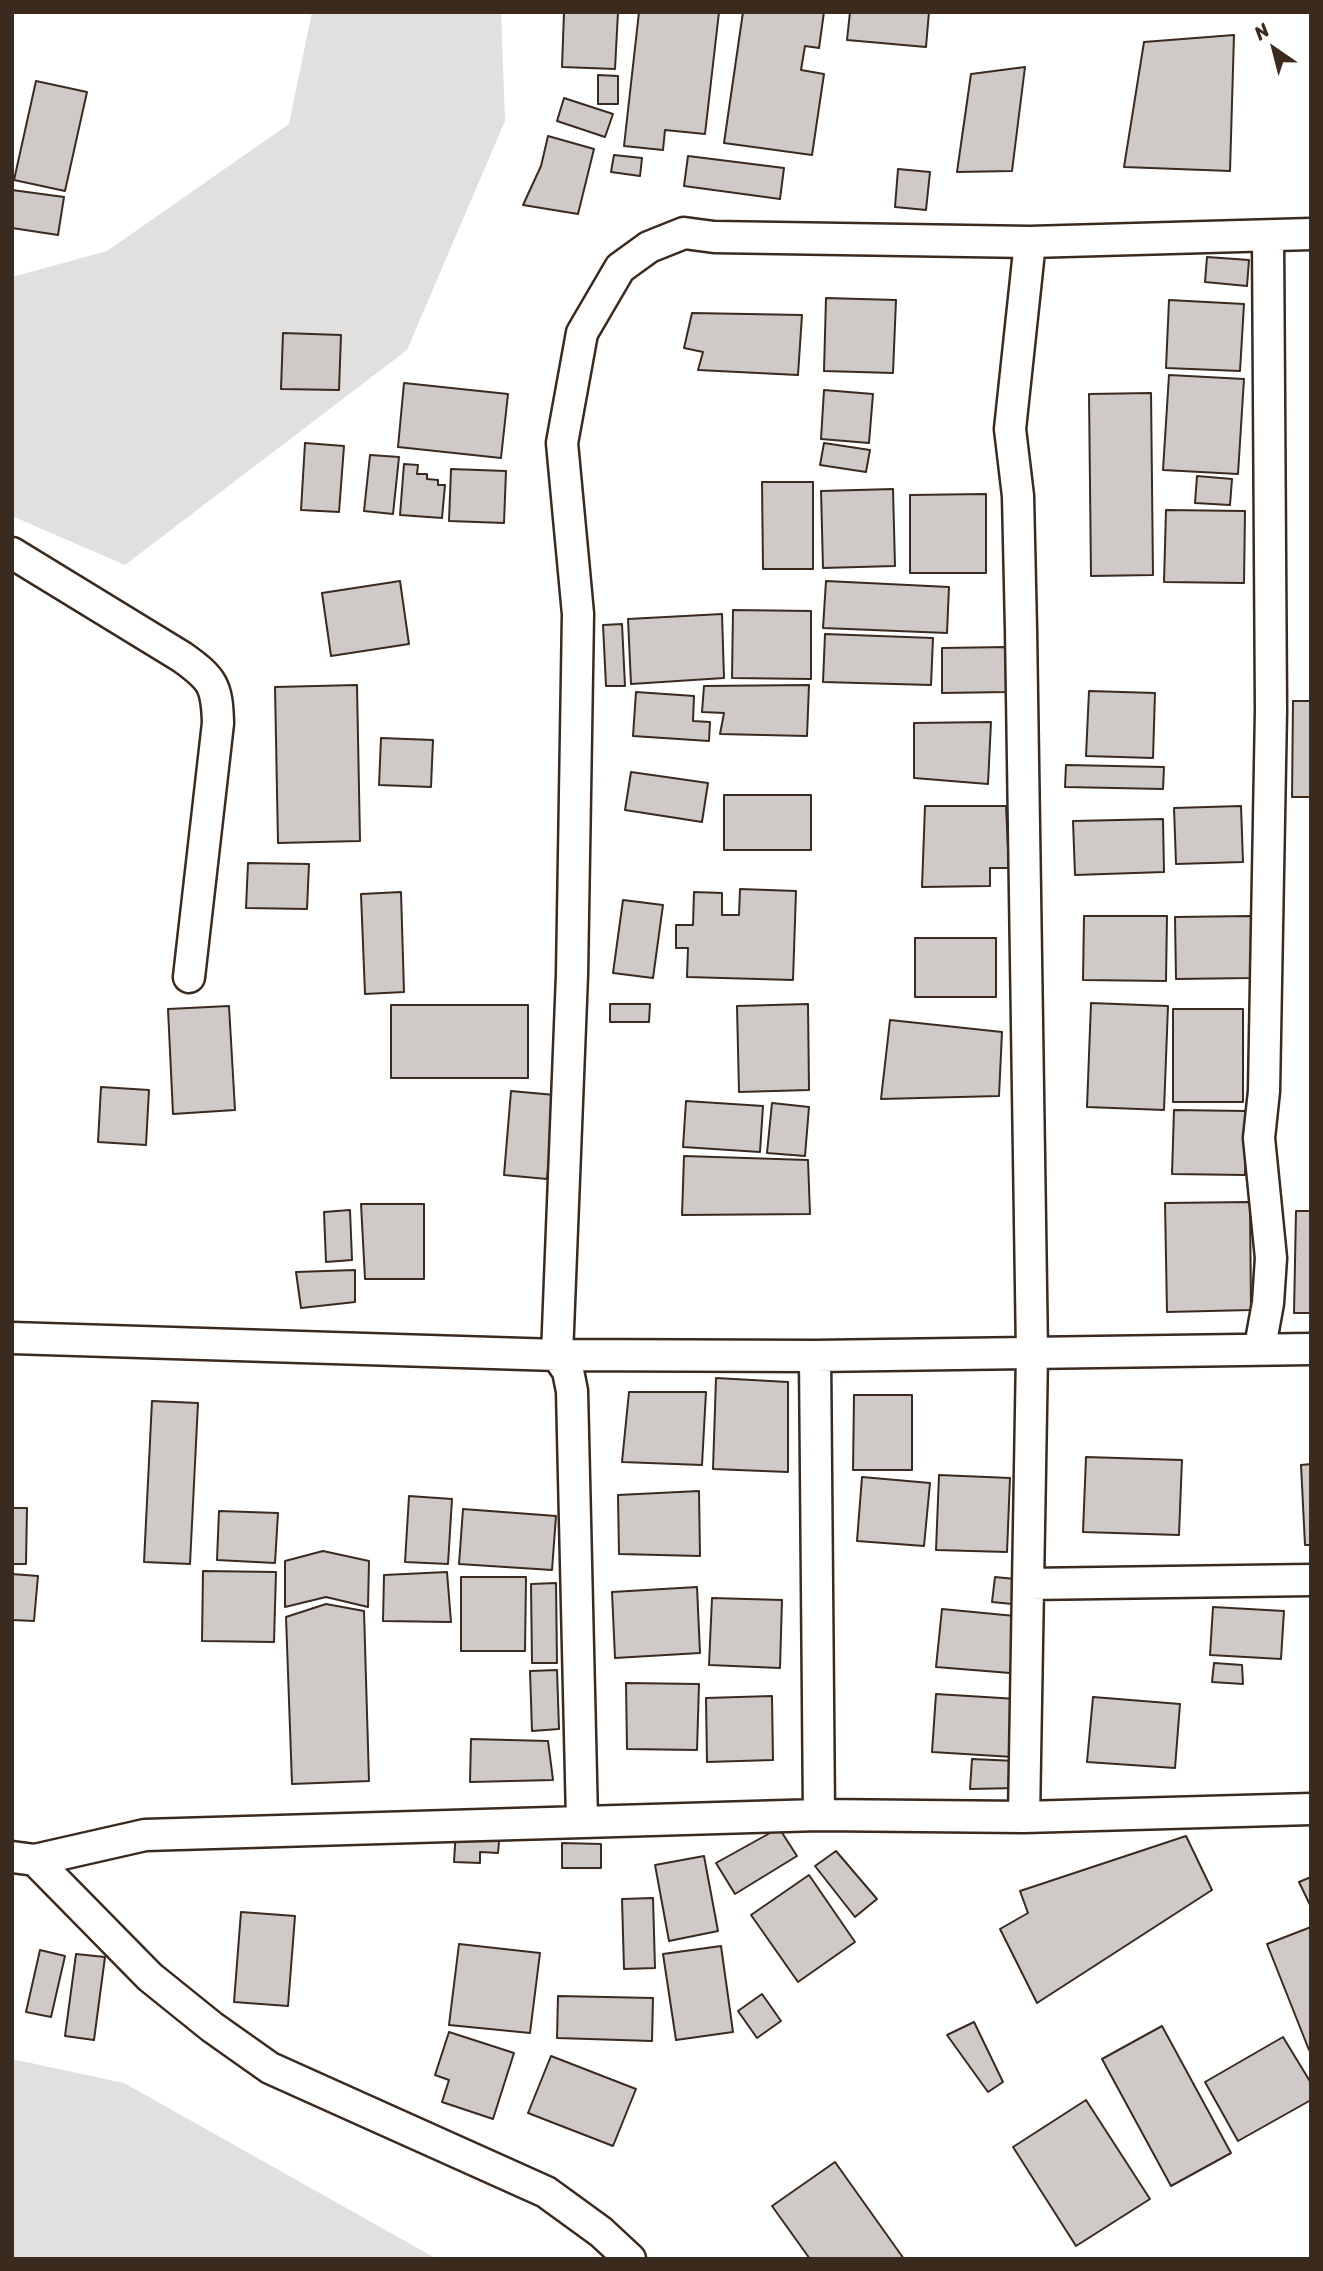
<!DOCTYPE html>
<html>
<head>
<meta charset="utf-8">
<style>
	body { margin:0 }
	#map { position:relative; width:1323px; height:2271px; overflow:hidden; background:#fff; font-family:Sriracha,sans-serif }
	canvas { display:block }
	.frame { position:absolute; inset:0; border:14px solid #3b2a1e; pointer-events:none }
	.north { position:absolute; left:1239px; top:14px; width:70px; height:70px; -webkit-text-stroke:5px #fff; paint-order:stroke; rotate:325deg; font-size:19px; font-weight:700; line-height:28px; text-align:center; color:#3b2a1e }
	.north::after { content:''; display:block; margin:auto; width:24px; height:32px; background:#3b2a1e; clip-path:polygon(50% 0,100% 100%,50% 72%,0 100%) }
</style>
</head>
<body>
<div id="map">
<canvas width="1323" height="2271"></canvas>
<div class="frame"></div>
<div class="north">N</div>
</div>
<script>
const g = document.querySelector('canvas').getContext('2d');
g.lineJoin = 'round';
function paint(path, color) { g.fillStyle = color; g.fill(path, 'evenodd'); }
function strokePath(path, color, width, dash) { g.strokeStyle = color; g.lineWidth = width; g.lineCap = dash ? 'butt' : 'round'; g.setLineDash(dash || []); g.stroke(path); }
paint(new Path2D(`
	M312 12H501L505 121 407 350 125 565 12 516V277L107 251 289 124Z
	M12 2059 124 2083 437 2259H12Z`), '#e2e0de');
const building = new Path2D(`
	M564 12H618L615 69 562 67Z
	M639 12H719L705 134 665 130 663 150 624 146Z
	M743 12H824L819 48 805 46 801 70 824 74 812 155 724 143Z
	M850 12H929L926 47 847 40Z
	M1234 35 1230 171 1124 167 1144 42Z
	M1025 67 1012 171 957 172 971 74Z
	M598 75 618 76V104H598Z
	M36 81 87 92 65 191 14 180Z
	M564 98 613 114 605 137 557 121Z
	M548 136 594 149 578 214 523 205 541 166Z
	M614 155 642 158 640 176 611 172Z
	M688 156 784 168 780 199 684 186Z
	M898 169 930 172 926 210 895 207Z
	M12 190 64 197 58 235 12 228Z
	M1207 257 1249 260 1247 286 1205 282Z
	M826 298 896 300 893 373 824 371Z
	M1169 300 1244 304 1240 371 1166 368Z
	M692 313 802 315 798 375 698 370 703 352 684 348Z
	M283 333 341 335 339 390 281 389Z
	M1169 375 1244 379 1238 474 1163 470Z
	M404 383 508 394 501 458 398 447Z
	M824 390 873 394 869 443 821 439Z
	M1151 393 1153 575 1091 576 1089 394Z
	M305 443 344 446 339 512 301 510Z
	M824 443 870 450 866 472 820 465Z
	M370 455 399 457 393 514 364 511Z
	M404 464 418 465 417 474H427V479L438 480V485H445L442 518 400 515Z
	M451 469 506 471 504 523 449 521Z
	M1197 476 1232 479 1230 505 1195 503Z
	M762 482H813V569H763Z
	M893 489 895 566 823 568 821 491Z
	M986 494V573H910V495Z
	M1166 510 1245 511 1244 583 1164 582Z
	M400 581 409 644 331 656 322 593Z
	M826 581 949 587 947 633 823 628Z
	M733 610 811 611V679L732 678Z
	M722 614 724 678 631 684 628 619Z
	M622 624 625 686H606L603 625Z
	M825 634 933 638 931 685 823 682Z
	M1008 647V692L942 693V648Z
	M357 685 360 841 278 843 275 687Z
	M809 685 807 736 720 734 724 713 702 712 704 686Z
	M1089 691 1155 693 1153 758 1086 756Z
	M636 692 694 696 693 721 710 722 709 741 633 736Z
	M1293 701H1311V797H1292Z
	M991 722 988 784 914 778V723Z
	M381 738 433 740 431 787 379 785Z
	M1066 765 1164 767 1163 789 1065 787Z
	M631 772 708 783 702 822 625 810Z
	M724 795H811V850H724Z
	M925 806H1006L1009 868H990V886L922 887Z
	M1241 806 1243 862 1176 864 1174 808Z
	M1163 819 1164 872 1075 875 1073 821Z
	M248 863 309 864 307 909 246 908Z
	M740 889 796 891 793 980 687 977 688 948H676V925H693L694 892 722 893V915H739Z
	M401 892 404 992 365 994 361 894Z
	M623 900 663 905 653 978 613 973Z
	M1084 916H1167L1166 981 1083 980Z
	M1251 916V978L1176 979 1175 917Z
	M915 938H996V997H915Z
	M1091 1003 1168 1006 1164 1110 1087 1107Z
	M610 1004H650L649 1022H610Z
	M808 1004 809 1090 739 1092 737 1006Z
	M391 1005H528V1078H391Z
	M229 1006 235 1110 173 1114 168 1009Z
	M1173 1009H1243V1102H1173Z
	M890 1020 1002 1032 999 1096 881 1099Z
	M101 1087 149 1090 146 1145 98 1142Z
	M511 1091 555 1095 547 1179 504 1175Z
	M686 1101 763 1106 760 1152 683 1147Z
	M772 1103 809 1107 805 1156 767 1153Z
	M1174 1110 1247 1111 1245 1175 1172 1174Z
	M684 1156 808 1160 810 1214 682 1215Z
	M1250 1202 1251 1310 1167 1312 1165 1203Z
	M361 1204H424V1279H365Z
	M350 1210 352 1260 326 1262 324 1212Z
	M1296 1211H1311V1313H1294Z
	M355 1270V1302L301 1308 296 1272Z
	M716 1378 788 1382V1472L713 1469Z
	M629 1392H706L702 1465 622 1462Z
	M854 1395H912V1470H853Z
	M152 1401 198 1403 190 1564 144 1562Z
	M1086 1457 1182 1460 1179 1535 1083 1532Z
	M1311 1464V1545H1305L1301 1465Z
	M939 1475 1010 1478 1007 1552 936 1550Z
	M862 1477 930 1483 924 1546 857 1541Z
	M699 1491 700 1556 619 1554 618 1495Z
	M409 1496 452 1499 448 1564 405 1562Z
	M12 1508H27L26 1564H12Z
	M463 1509 556 1516 552 1570 459 1564Z
	M219 1511 278 1513 275 1563 217 1560Z
	M323 1551 369 1561 368 1607 326 1597 285 1607V1561Z
	M203 1571 276 1572 274 1642 202 1641Z
	M447 1572 451 1622 383 1621 384 1575Z
	M12 1574 38 1576 34 1621 12 1620Z
	M461 1577H526L525 1651H461Z
	M995 1577 1025 1580 1022 1605 992 1602Z
	M556 1583 557 1663H532L531 1584Z
	M697 1587 700 1653 615 1658 612 1592Z
	M712 1598 782 1600 780 1668 709 1665Z
	M326 1604 364 1611 369 1781 292 1784 286 1617Z
	M1213 1607 1284 1611 1281 1659 1210 1655Z
	M942 1609 1015 1616 1010 1673 936 1667Z
	M1214 1663 1242 1665 1243 1684 1212 1682Z
	M557 1670 559 1729 532 1731 530 1671Z
	M626 1683 699 1684 697 1750 627 1749Z
	M936 1694 1017 1699 1013 1757 932 1752Z
	M772 1696 773 1760 707 1762 706 1698Z
	M1093 1697 1180 1704 1175 1768 1087 1762Z
	M471 1739 548 1741 553 1780 470 1782Z
	M972 1759 1016 1761 1018 1788 970 1789Z
	M779 1828 797 1856 735 1894 716 1863Z
	M456 1829 500 1831 498 1853 480 1852V1863L454 1862Z
	M1186 1836 1212 1890 1037 2003 1000 1929 1028 1913 1020 1891Z
	M562 1843 601 1844V1868H562Z
	M836 1851 877 1899 855 1917 815 1866Z
	M704 1856 718 1931 669 1941 655 1865Z
	M809 1875 855 1942 798 1982 751 1915Z
	M1311 1877V1907L1299 1882Z
	M653 1898 655 1968 624 1969 622 1899Z
	M241 1912 295 1916 288 2006 234 2002Z
	M1311 1927V2050H1309L1267 1944Z
	M459 1944 540 1953 530 2033 449 2025Z
	M721 1946 733 2032 676 2040 663 1954Z
	M40 1950 65 1956 51 2017 26 2012Z
	M76 1954 105 1957 94 2040 65 2036Z
	M762 1994 781 2021 757 2038 738 2011Z
	M558 1996 653 1998 652 2041 557 2038Z
	M974 2022 1003 2082 988 2092 947 2035Z
	M1162 2026 1231 2153 1171 2186 1102 2059Z
	M449 2032 514 2053 493 2119 442 2102 449 2080 435 2075Z
	M1283 2037 1311 2083V2100L1238 2141 1205 2082Z
	M551 2056 636 2089 613 2146 528 2113Z
	M1086 2100 1150 2199 1076 2246 1013 2147Z
	M835 2162 904 2259H810L772 2206Z`);
paint(building, '#cfcac7');
strokePath(building, '#3b2a1e', 2);
const street = new Path2D(`
	M12 553 182 657C213 679 217 686 218 723L189 977
	M12 1338 557 1355 815 1356 1311 1349
	M1260 1347 1268 1303 1271 1258 1259 1138 1264 1091 1271 710 1268 236
	M815 1356 819 1815
	M1029 1584 1311 1580
	M1024 1817 1032 1353 1021 629 1018 496 1010 429 1030 242
	M582 1820 572 1391 568 1371 557 1355 572 975 578 614 562 443 582 333 620 268 649 247 684 233 714 237 1030 242 1311 234
	M12 1857 35 1860 145 1835 819 1815 1024 1817 1311 1809
	M35 1860 150 1977 212 2027 270 2068 546 2192 601 2232 630 2259`);
strokePath(street, '#3b2a1e', 35);
strokePath(street, '#fff', 30);
</script>
</body>
</html>
